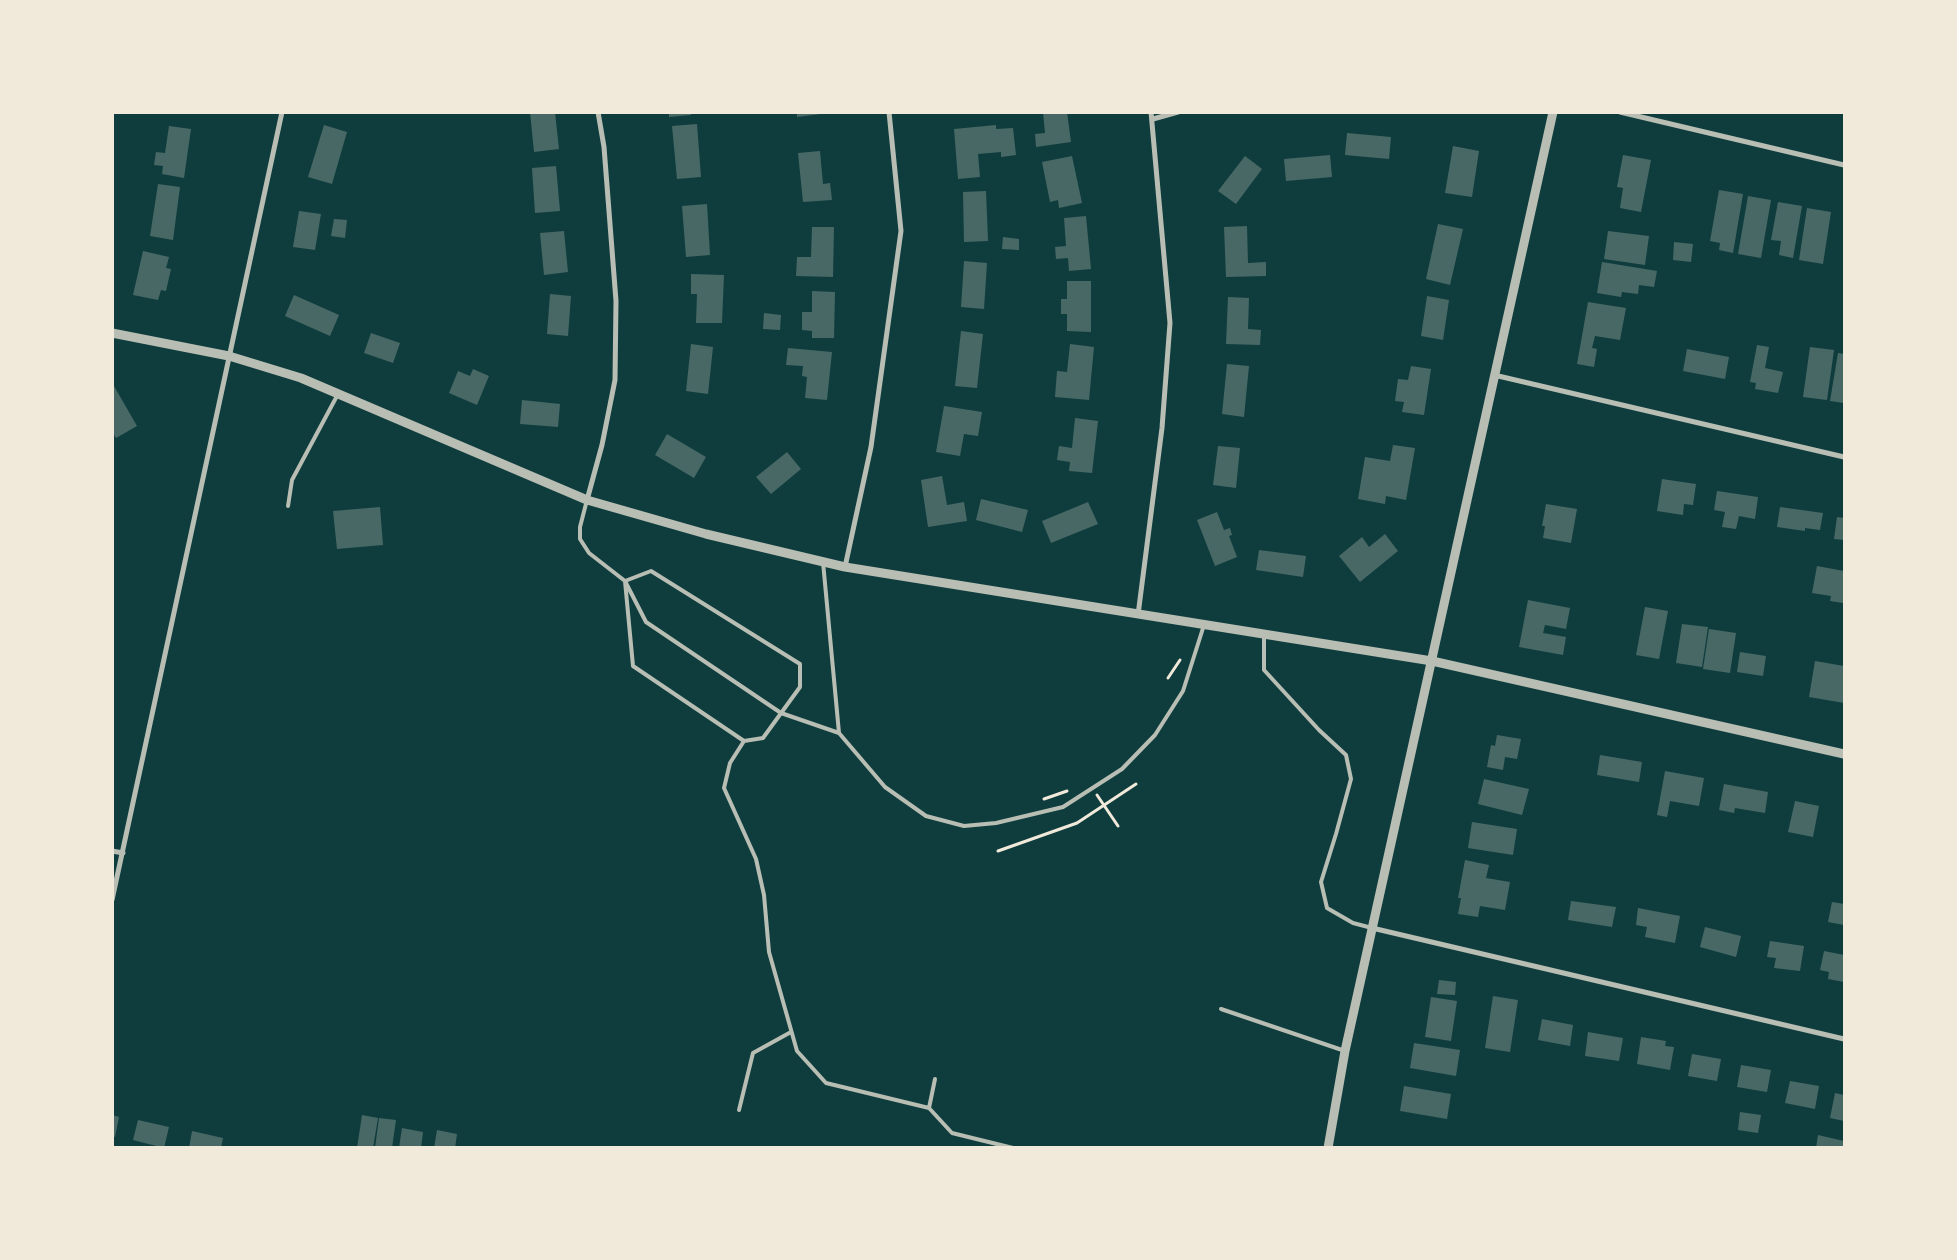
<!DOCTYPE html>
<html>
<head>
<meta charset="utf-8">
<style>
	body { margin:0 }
	#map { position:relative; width:1957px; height:1260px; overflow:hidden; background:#0f3d3e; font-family:Signika,sans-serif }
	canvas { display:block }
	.frame { position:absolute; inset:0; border:114px solid #f1e9da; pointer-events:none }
</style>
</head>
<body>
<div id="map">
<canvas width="1957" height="1260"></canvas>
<div class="frame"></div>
</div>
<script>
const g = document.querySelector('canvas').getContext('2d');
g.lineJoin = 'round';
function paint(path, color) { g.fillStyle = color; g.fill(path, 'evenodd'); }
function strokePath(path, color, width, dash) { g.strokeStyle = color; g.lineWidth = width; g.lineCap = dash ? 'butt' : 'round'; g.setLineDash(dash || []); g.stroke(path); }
paint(new Path2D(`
	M530 112H555L559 149 534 152Z
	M669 112H691V115L669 117Z
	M797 112H821V114L797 117Z
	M1043 112H1067L1071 142 1036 147 1035 134 1045 133Z
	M697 124 701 177 677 179 672 126Z
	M324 125 347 132 332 184 308 177Z
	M996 125V129L1013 128 1016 155 1001 157V152L978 154 980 177 958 179 954 129Z
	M169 126 191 129 184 178 162 174 163 166 154 165 156 152 165 153Z
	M1347 133 1391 137 1389 159 1345 155Z
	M1453 146 1479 151 1472 197 1445 193Z
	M820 151 823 184 830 183 832 200 803 202 798 153Z
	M1330 155 1332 177 1286 181 1284 159Z
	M1623 155 1651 160 1641 212 1620 208 1623 188 1617 187Z
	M1072 156 1082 203 1059 208 1058 200 1050 202 1042 162Z
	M1245 156 1262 169 1236 204 1218 191Z
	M556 166 560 211 535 213 532 168Z
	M158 184 180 187 173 240 150 236Z
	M1719 190 1743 194 1733 253 1719 250 1720 243 1710 241Z
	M986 191 988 241 964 242 963 192Z
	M1748 196 1771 200 1761 258 1738 254Z
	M1778 202 1802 206 1793 258 1779 255 1781 241 1771 240Z
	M707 204 710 255 686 257 682 206Z
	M1807 208 1831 212 1823 264 1799 260Z
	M299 211 321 214 315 250 293 247Z
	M1086 216 1091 269 1069 271 1068 258 1056 259 1055 247 1066 246 1064 218Z
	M334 219 347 220 345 238 331 236Z
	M1438 224 1463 229 1450 285 1426 279Z
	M1247 226 1248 263 1266 262V276L1226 277 1224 227Z
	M812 227H834L833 277 796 276 797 257H811Z
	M564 231 568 272 544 275 540 233Z
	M1608 231 1649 236 1645 265 1604 259Z
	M1003 237 1019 239V250L1002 249Z
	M1674 242 1693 244 1691 262 1673 260Z
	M143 251 169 257 166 268 171 269 166 291 161 290 158 300 133 295Z
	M964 261 987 263 984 309 961 307Z
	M1602 262 1657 271 1654 287 1639 285 1638 294 1622 292 1621 297 1597 293Z
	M691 274 724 275 722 323H696L697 294H691Z
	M1067 281H1091V332L1067 331V314H1061V299H1067Z
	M812 291 835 292 834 338H812V331L802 330V312H812Z
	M550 294 571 296 568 336 547 334Z
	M294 295 339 315 330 336 285 316Z
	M1427 296 1449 300 1443 340 1421 336Z
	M1228 297 1249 298 1248 329 1261 330 1260 345 1226 344Z
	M1588 302 1626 308 1620 340 1595 336 1592 348 1597 349 1594 367 1577 364Z
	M764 313 781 315 780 330 763 329Z
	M961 331 983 334 977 388 955 386Z
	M371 333 400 343 393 363 364 353Z
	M691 344 713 347 708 394 686 391Z
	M1070 344 1094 347 1089 400 1055 397 1057 371 1067 372Z
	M1757 345 1769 347 1765 368 1783 372 1778 393 1755 389 1756 383 1750 382Z
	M1810 347 1834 350 1827 400 1803 397Z
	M788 348 832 352 827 400 805 398 807 377 802 376 803 366 786 365Z
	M1687 349 1729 357 1725 379 1683 371Z
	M1838 353 1844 354V403L1830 401Z
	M1227 364 1249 366 1244 417 1222 414Z
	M1411 366 1431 369 1424 415 1402 412 1404 402 1395 401 1398 379 1408 380Z
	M473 369 489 376 477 405 449 393 458 371 470 376Z
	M114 386 137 426 116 438 112 432V387Z
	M522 400 560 404 558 427 520 424Z
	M944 406 982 412 978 436 964 434 960 456 936 452Z
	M1075 418 1098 421 1092 473 1069 471 1070 462 1057 460 1059 446 1072 448Z
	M667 434 706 457 694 478 655 455Z
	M1393 445 1415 448 1406 500 1386 496 1385 504 1358 499 1365 457 1390 461Z
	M1218 446 1240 448 1236 488 1213 485Z
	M787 452 801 469 771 494 756 477Z
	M942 476 947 505 964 502 967 521 928 527 921 480Z
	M1662 479 1696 484 1693 505 1684 504 1683 515 1657 511Z
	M1717 491 1758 497 1755 519 1739 516 1736 529 1722 527 1725 512 1714 510Z
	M981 499 1028 510 1022 532 976 520Z
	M1088 502 1098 524 1051 543 1042 521Z
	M1546 504 1577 509 1571 543 1543 538 1545 526H1542Z
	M380 507 383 545 337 549 333 511Z
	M1780 507 1823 513 1820 530 1805 528V531L1777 527Z
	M1217 512 1224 530 1230 528 1232 535 1229 536 1237 557 1215 566 1197 520Z
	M1837 517 1844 518V540L1834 539Z
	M1385 534 1398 551 1360 582 1339 556 1362 537 1369 547Z
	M1259 550 1306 556 1303 577 1256 570Z
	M1817 566 1844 571 1843 603 1830 601 1831 596 1812 593Z
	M1528 600 1570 608 1566 629 1545 625 1543 633 1566 637 1563 655 1519 647Z
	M1645 607 1668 611 1659 659 1636 655Z
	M1682 624 1708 627 1702 667 1676 663Z
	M1709 629 1736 633 1730 673 1703 669Z
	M1740 652 1766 656 1763 676 1737 672Z
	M1815 661 1844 666V703L1809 697Z
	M1497 735 1521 739 1517 759 1505 757 1503 770 1487 767 1491 745 1495 746Z
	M1600 755 1642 762 1639 782 1597 775Z
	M1665 771 1704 778 1699 806 1670 801 1667 817 1657 815Z
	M1484 779 1529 789 1522 815 1478 804Z
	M1724 784 1768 792 1765 813 1735 808 1734 813 1719 810Z
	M1795 801 1819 806 1813 837 1788 832Z
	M1472 822 1517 829 1513 855 1468 848Z
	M1465 860 1489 865 1486 878 1510 882 1505 910 1480 906 1478 917 1458 914 1461 898H1458Z
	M1571 901 1616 907 1612 927 1568 920Z
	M1832 902 1844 904V925L1828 922Z
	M1638 908 1680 916 1675 943 1645 937 1647 927 1636 925Z
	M1705 927 1741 936 1736 957 1700 947Z
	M1770 941 1804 946 1800 971 1774 968 1776 958 1767 957Z
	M1824 951 1844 955V982L1828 979 1829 972 1820 970Z
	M1439 980 1456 982 1455 995 1437 994Z
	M1493 996 1518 1000 1510 1052 1485 1048Z
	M1431 997 1457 1001 1451 1041 1425 1037Z
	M1542 1019 1573 1025 1570 1046 1538 1040Z
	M1588 1032 1623 1038 1619 1061 1585 1056Z
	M1641 1037 1666 1041 1665 1046 1674 1047 1670 1070 1637 1064Z
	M1414 1043 1460 1050 1456 1076 1410 1068Z
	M1692 1054 1721 1059 1717 1081 1688 1076Z
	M1741 1065 1771 1070 1767 1092 1737 1087Z
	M1790 1081 1819 1086 1815 1109 1785 1103Z
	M1404 1086 1451 1094 1447 1119 1400 1111Z
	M1835 1093 1844 1095V1121L1830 1118Z
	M1740 1112 1761 1115 1758 1133 1738 1130Z
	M112 1115 119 1117 115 1137 112 1136Z
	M362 1115 378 1118 373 1148H357Z
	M379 1118 396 1120 392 1148H375Z
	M138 1120 169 1127 164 1148 133 1140Z
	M402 1128 423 1132 421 1148H399Z
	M437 1130 457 1134 455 1148H434Z
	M192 1131 223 1138 221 1148H189Z
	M1818 1135 1844 1141V1148H1816Z`), '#486865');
strokePath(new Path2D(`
	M1168 678 1180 660
	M1097 795 1118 826
	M1044 799 1067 791
	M998 851 1077 823 1136 784`), '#f1e9da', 3);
strokePath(new Path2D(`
	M587 500 580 527V539L589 553 625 581 646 622 781 713 839 733
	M288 506 292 480 338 394
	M823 562 839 733 885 787 926 816 964 826 996 823 1063 807 1122 769 1155 735 1183 691 1204 625
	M651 571 800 664V687L763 738 744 741 633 666 625 581Z
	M1264 636V670L1319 730 1346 755 1351 779 1336 834 1321 882 1327 908 1353 923 1372 928
	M744 741 730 763 724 788 756 859 764 895 769 952 797 1051 826 1083 929 1108
	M1221 1009 1345 1051
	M935 1079 929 1108 952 1133 1013 1148
	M739 1110 753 1053 791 1032`), '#b8beb3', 4);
strokePath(new Path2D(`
	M1620 112 1844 165
	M1153 119 1178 112
	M1494 375 1844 457
	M587 500 602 445 615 380 616 301 604 147 598 112
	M845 567 871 447 901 231 889 112
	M1138 615 1162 428 1170 323 1151 112
	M112 851 123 853
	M112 900 282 112
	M1372 928 1844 1039`), '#b8beb3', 5);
strokePath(new Path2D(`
	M112 333 229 356 301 378 587 500 706 534 845 567 1432 661 1844 754
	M1328 1148 1345 1051 1553 112`), '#b8beb3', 9);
</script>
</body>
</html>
